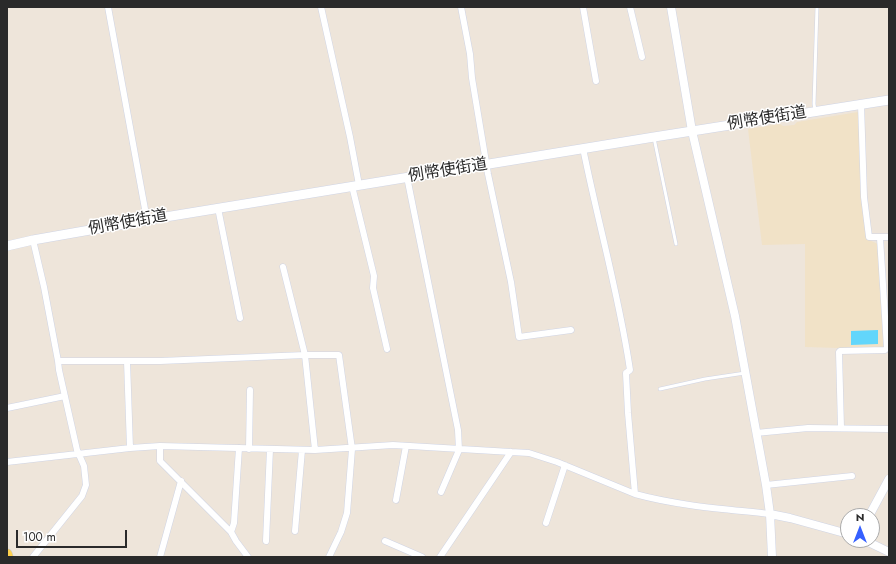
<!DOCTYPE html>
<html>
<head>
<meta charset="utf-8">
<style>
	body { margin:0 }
	#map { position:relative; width:896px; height:564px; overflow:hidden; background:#eee5da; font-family:Jost,sans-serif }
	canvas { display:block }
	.frame { position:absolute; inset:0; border:8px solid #2a2a2a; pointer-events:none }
	.north { position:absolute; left:840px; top:508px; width:40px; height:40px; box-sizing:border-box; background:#fff; border:1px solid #aaa; border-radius:50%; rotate:0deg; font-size:11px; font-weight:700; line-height:16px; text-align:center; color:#2a2a2a }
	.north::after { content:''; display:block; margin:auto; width:14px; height:18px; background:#3660ff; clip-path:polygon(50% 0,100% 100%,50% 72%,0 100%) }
	.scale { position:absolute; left:16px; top:530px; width:111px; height:18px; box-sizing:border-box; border:2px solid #2a2a2a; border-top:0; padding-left:5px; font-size:12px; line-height:14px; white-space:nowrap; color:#2a2a2a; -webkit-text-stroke:3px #fff; paint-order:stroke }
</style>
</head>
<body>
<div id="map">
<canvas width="896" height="564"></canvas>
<div class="frame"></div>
<div class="north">N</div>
<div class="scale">100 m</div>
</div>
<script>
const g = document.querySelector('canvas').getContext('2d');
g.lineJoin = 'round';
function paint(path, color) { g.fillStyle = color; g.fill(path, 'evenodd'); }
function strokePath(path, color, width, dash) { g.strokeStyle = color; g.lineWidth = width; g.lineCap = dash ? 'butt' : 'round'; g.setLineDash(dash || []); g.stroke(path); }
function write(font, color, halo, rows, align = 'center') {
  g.font = font + ' Jost,"Noto Sans JP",sans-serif'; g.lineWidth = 3; g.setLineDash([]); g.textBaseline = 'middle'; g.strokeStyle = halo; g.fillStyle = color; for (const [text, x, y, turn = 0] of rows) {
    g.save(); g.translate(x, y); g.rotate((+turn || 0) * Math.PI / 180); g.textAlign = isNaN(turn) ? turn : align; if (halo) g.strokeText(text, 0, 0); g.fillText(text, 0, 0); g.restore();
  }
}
paint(new Path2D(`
	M858 112 867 239 880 245 886 346 883 348H839L805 347V244L762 245 748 129 780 124 783 126 794 125 797 122Z`), '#f1e2c7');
paint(new Path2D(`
	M878 330V344L851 345V331Z`), '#62d6fb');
const service = new Path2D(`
	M815 110 814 104 817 7
	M654 138 676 244
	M660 389 705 379 745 373`);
const minor = new Path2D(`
	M108 7 147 220
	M321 7 350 137 359 185
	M461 7 470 54 472 78 488 174 511 282 519 337 571 330
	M583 7 596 81
	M630 7 642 57
	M861 104 864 197 869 237H889
	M583 148C598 223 619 295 630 370L626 373 628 413 635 494
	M407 177 458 430 459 450 441 492
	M352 186 374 276 373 288 387 349
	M218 208 240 318
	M33 240 44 287 58 361 59 370 77 450 84 466 86 485 82 496 33 557
	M283 267 305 355 315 450
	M58 361H160L305 355H339L352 449 347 513 341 532 329 557
	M127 361 130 448
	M7 408 65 396
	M841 428 839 352 840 351 885 350 887 348 880 238
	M756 433 808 428 889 429
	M160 446V461L231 532 236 541 248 557
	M249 449 250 390
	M7 462 130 448 160 446 315 450 393 445 511 452 529 453 557 462 635 494C679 506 725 509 770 514
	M766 485 852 476
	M396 500 406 446
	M546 523 565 465
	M295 531 302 450
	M231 532 234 523 239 448
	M266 541 270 449
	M385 541 422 557
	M160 557 181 481
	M440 557 511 452`);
const tertiary = new Path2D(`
	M671 7 692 131 735 316 766 485 770 514 772 557
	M770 514 790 518 848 534
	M869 516 889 479
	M864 540 889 552`);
const secondary = new Path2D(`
	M7 246 33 240 147 220 654 137 889 100`);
const primary = new Path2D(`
	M7 554 8 557`);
strokePath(service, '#cfd4e4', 4);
strokePath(minor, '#cfd4e4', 7);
strokePath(tertiary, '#cfd4e4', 9);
strokePath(secondary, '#cfd4e4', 10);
strokePath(primary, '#c8c8c8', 11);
strokePath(service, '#fff', 3);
strokePath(minor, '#fff', 6);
strokePath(tertiary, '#fff', 8);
strokePath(secondary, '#fff', 9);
strokePath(primary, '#ffd14e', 10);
write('16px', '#2a2a2a', '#fff', [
	["例幣使街道",767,119,-9],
	["例幣使街道",448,171,-9],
	["例幣使街道",128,223,-10]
]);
</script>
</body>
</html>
